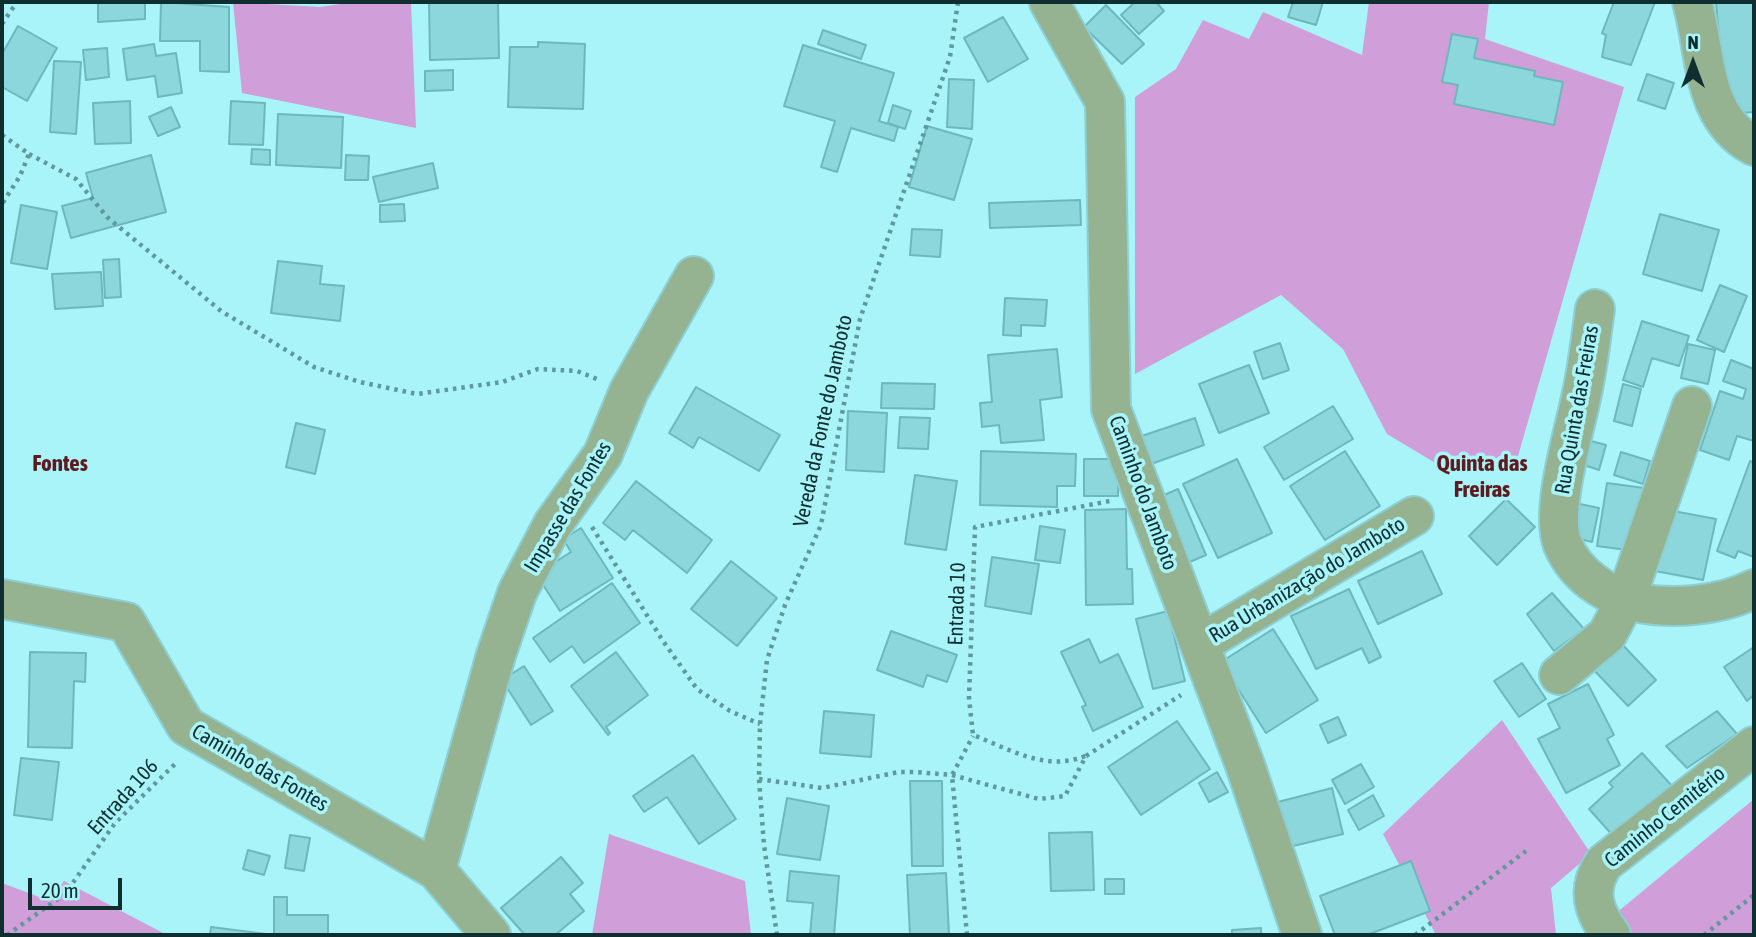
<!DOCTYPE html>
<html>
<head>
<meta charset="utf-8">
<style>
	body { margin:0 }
	#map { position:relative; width:1756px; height:937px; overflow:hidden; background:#a8f4f9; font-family:"Asap Condensed",sans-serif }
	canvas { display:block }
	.frame { position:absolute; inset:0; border:4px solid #0e2e30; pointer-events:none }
	.north { position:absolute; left:1658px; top:28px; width:70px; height:70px; -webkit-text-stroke:5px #a8f4f9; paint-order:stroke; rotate:0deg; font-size:19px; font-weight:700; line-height:28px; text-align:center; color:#0e2e30 }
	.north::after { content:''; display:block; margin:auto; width:24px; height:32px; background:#0e2e30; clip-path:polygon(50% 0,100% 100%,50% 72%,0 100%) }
	.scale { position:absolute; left:28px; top:878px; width:94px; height:32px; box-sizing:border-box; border:4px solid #0e2e30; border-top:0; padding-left:9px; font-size:21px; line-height:24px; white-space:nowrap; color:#0e2e30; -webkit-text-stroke:5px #a8f4f9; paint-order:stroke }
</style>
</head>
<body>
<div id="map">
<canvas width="1756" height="937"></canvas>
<div class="frame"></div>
<div class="north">N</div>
<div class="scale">20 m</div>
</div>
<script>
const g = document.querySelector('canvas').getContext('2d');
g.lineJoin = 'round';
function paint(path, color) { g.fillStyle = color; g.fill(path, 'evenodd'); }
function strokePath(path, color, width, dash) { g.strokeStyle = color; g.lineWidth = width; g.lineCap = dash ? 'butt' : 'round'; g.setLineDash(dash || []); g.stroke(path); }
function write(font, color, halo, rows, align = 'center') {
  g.font = font + ' "Asap Condensed",sans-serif'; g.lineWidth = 7; g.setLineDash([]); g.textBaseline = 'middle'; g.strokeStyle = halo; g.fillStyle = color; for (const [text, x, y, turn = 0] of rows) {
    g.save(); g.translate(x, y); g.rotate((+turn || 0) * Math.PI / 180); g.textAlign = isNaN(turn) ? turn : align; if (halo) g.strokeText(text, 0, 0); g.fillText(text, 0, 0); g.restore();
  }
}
paint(new Path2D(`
	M233 2 320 7 354 2H411L416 128 242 93Z
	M1369 2H1489L1485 39 1624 87 1518 456 1437 464 1387 434 1343 349 1281 295 1135 374V97L1176 69 1203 20 1249 39 1263 12 1362 55Z
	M1502 720 1591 854 1551 888 1556 935H1436L1383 834Z
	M1754 799V935H1622L1609 919Z
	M609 834 745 881 751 935H592Z
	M64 881 167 935H2V883L50 901Z`), '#d09ed9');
const building = new Path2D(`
	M98 2H145V19L98 22Z
	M161 2 229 7V72L200 71V41H160Z
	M429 2H505L498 3 499 58 430 60Z
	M1135 2H1156L1164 11 1139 34 1121 15Z
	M1293 2H1323L1316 25 1288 17Z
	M1614 2H1655L1631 65 1602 57 1606 35 1602 33Z
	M1716 2H1754V112L1726 114Z
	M1106 5 1144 44 1122 64 1084 27Z
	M1003 17 1028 59 988 82 964 38Z
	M18 26 57 48 27 101 2 87V54Z
	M823 30 866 45 861 59 818 44Z
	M1452 34 1478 39 1474 58 1535 71 1534 76 1563 82 1554 125 1454 104 1458 85 1442 82Z
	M538 42 585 44 583 109 508 107 510 47H538Z
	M154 44 156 56 176 53 182 93 158 97 155 76 127 80 123 49Z
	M803 45 894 73 879 121 898 127 894 141 851 128 837 172 821 167 835 121 784 106Z
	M107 48 109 77 86 80 83 50Z
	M54 61 81 62 76 134 50 132Z
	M453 70V90L425 91V71Z
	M1647 74 1674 83 1665 109 1638 100Z
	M949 79 974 80 972 129 947 127Z
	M130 101 131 143 95 144 93 103Z
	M231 101 265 103 263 145 229 144Z
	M893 105 911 111 905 129 888 123Z
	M171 107 180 127 158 136 149 117Z
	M278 114 343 117 341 168 276 165Z
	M927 126 972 139 954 200 909 187Z
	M252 149 270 150V165L251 164Z
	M151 155 166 212 71 238 62 206 93 198 86 173Z
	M346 155 369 156 368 180H345Z
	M433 163 438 188 379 202 373 177Z
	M1080 200 1081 225 990 228 989 203Z
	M404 204 405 221 380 222V205Z
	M21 205 57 212 47 269 11 263Z
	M1660 214 1719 230 1702 291 1643 274Z
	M912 229 942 230 940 257 910 255Z
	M119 259 121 297 105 298 103 260Z
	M278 261 322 266 320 284 344 286 340 321 271 313Z
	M101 272 103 306 55 309 52 274Z
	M1720 285 1747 296 1724 352 1697 340Z
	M1005 298 1047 300 1045 326 1021 325V336L1003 335Z
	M1642 321 1689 336 1679 366 1652 358 1643 387 1623 380Z
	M1280 343 1289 370 1263 379 1254 352Z
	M1688 344 1715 350 1708 384 1681 378Z
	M1057 349 1062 397 1040 400 1044 440 1001 443 999 425 982 427 980 403 992 402 988 355Z
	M1731 360 1754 369V441L1737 436 1729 460 1700 450 1720 391 1743 399 1746 389 1723 381Z
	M1249 365 1269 413 1219 433 1199 384Z
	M882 383 935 384 934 409 881 408Z
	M1623 384 1641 389 1632 426 1614 421Z
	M696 387 780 435 759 471 699 437 693 448 669 433Z
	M1333 406 1353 439 1284 480 1264 447Z
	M848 411 887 413 884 472 846 470Z
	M900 417 930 418 928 449 898 448Z
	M1195 418 1204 445 1140 468 1130 440Z
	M296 423 325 430 315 474 286 467Z
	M1591 441 1606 445 1599 470 1584 465Z
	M981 451 1076 454 1075 486H1057V507L980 505Z
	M1345 451 1380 506 1325 540 1290 486Z
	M1621 452 1650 461 1643 484 1614 475Z
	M1084 459H1119L1118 496H1084Z
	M1237 459 1272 533 1218 558 1183 484Z
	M1750 461 1754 463V557L1738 551 1735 558 1717 551Z
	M915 475 957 481 946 550 905 544Z
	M636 481 712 540 687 573 633 530 625 540 603 523Z
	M1607 483 1644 488 1634 551 1597 546Z
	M1178 489 1206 555 1185 564 1157 498Z
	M1506 499 1535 527 1497 565 1469 536Z
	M1575 503 1599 508 1592 542 1568 536Z
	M1126 509 1127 569H1132L1133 604 1086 605 1085 510Z
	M1668 510 1716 519 1703 580 1655 571Z
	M1040 526 1065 530 1060 563 1035 560Z
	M581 528 613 578 560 611 536 574 571 552 563 539Z
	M1422 551 1442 594 1378 624 1358 581Z
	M992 557 1039 564 1031 614 985 606Z
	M731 561 777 598 737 646 691 609Z
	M612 583 640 623 584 663 572 646 550 662 533 638Z
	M1349 589 1381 657 1369 663 1362 648 1316 669 1291 616Z
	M1552 593 1584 629 1554 651 1527 614Z
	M1168 611 1185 681 1153 689 1136 619Z
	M1273 629 1318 700 1266 733 1221 662Z
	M891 631 957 655 947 682 927 675 923 687 877 670Z
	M1089 639 1100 663 1118 654 1143 707 1093 731 1082 707 1086 705 1061 652Z
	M1619 641 1656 680 1628 706 1591 667Z
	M1754 647V695L1747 701 1724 667Z
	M30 652 86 653 85 682 74 681 72 748 28 747Z
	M616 652 648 695 606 727 610 733 608 735 571 686Z
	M1522 663 1546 699 1519 717 1494 681Z
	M524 666 553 711 531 725 502 680Z
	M1588 684 1614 735 1607 739 1620 765 1566 793 1538 739 1560 728 1548 704Z
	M824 711 874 715 871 757 820 753Z
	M1717 711 1737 734 1687 768 1666 746Z
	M1338 717 1346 735 1328 743 1320 725Z
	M1177 721 1210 769 1141 815 1108 767Z
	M1642 753 1672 786 1615 838 1589 809 1613 787 1609 783Z
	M693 755 736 819 699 844 667 797 644 812 633 796Z
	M21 758 59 762 52 820 14 815Z
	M1361 764 1374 787 1345 804 1332 780Z
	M1217 772 1228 792 1209 802 1199 783Z
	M910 781H942L943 866H912Z
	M1332 788 1343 834 1289 847 1278 802Z
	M1373 795 1384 816 1359 830 1348 810Z
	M787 798 829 806 820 860 777 854Z
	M1092 832 1094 890 1051 891 1049 833Z
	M290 835 310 838 304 871 285 868Z
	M248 850 270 856 264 875 243 869Z
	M561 857 583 883 570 894 584 911 555 935H525L501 908Z
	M1411 861 1430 911 1367 935H1335L1320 896Z
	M790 871 839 876 834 935H810L813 903 787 901Z
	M946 873 949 935H910L907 875Z
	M1105 879H1124V894H1105Z
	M274 897H287V915H328V935H274Z
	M211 927 266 934V935H210Z
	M1261 928V935H1232V930Z`);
paint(building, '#8cd7dc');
strokePath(building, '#6db8bd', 2);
const minor = new Path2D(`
	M1049 2 1105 102 1111 409 1245 765 1302 935
	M1692 2C1707 53 1700 117 1754 146
	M1595 309C1591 337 1588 366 1582 393 1575 430 1549 511 1563 545 1576 575 1604 594 1635 602 1671 610 1721 606 1754 589
	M2 599 126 622 186 726 436 870 491 935
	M1200 644 1414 516
	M1559 675 1607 635 1626 599 1692 406
	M436 870 496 655 517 593 553 524 603 454 629 391 694 276
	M1611 935C1593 912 1586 889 1604 863L1754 746`);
strokePath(minor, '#8cd0d5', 42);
strokePath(new Path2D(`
	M2 24 17 2
	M2 135 29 154 20 176 2 204
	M29 154 76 179 107 217 221 311 314 367 360 382 417 394 502 382 538 369 577 371 597 379
	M592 527 663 641 697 689 730 711 760 724
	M1085 756C1046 772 1009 749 973 735L969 698 975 527 1110 501
	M759 779 822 788 899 772H916L952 775 1039 799 1065 796 1086 756 1181 695
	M7 935 65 894 115 823 177 762
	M777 935 764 845 759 779 760 724 767 660 785 605 821 525 860 319 950 57 958 2
	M967 935 952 775 973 736
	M1415 935 1526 851
	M1704 935 1754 895`), '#60989b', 4.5, [3.5, 5]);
strokePath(minor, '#95b390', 38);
write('21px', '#0e2e30', '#a8f4f9', [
	["Rua Quinta das Freiras",1577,410,-80],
	["Vereda da Fonte do Jamboto",823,421,-78],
	["Caminho do Jamboto",1143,493,70],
	["Impasse das Fontes",568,507,-59],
	["Rua Urbanização do Jamboto",1307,580,-31],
	["Entrada 10",957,604,-88],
	["Caminho das Fontes",260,768,30],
	["Entrada 106",123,797,-48],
	["Caminho Cemitério",1665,817,-39]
]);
write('bold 23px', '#5f1a1f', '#a8f4f9', [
	["Fontes",60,464],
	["Quinta das",1482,464],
	["Freiras",1482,490]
]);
</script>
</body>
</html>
